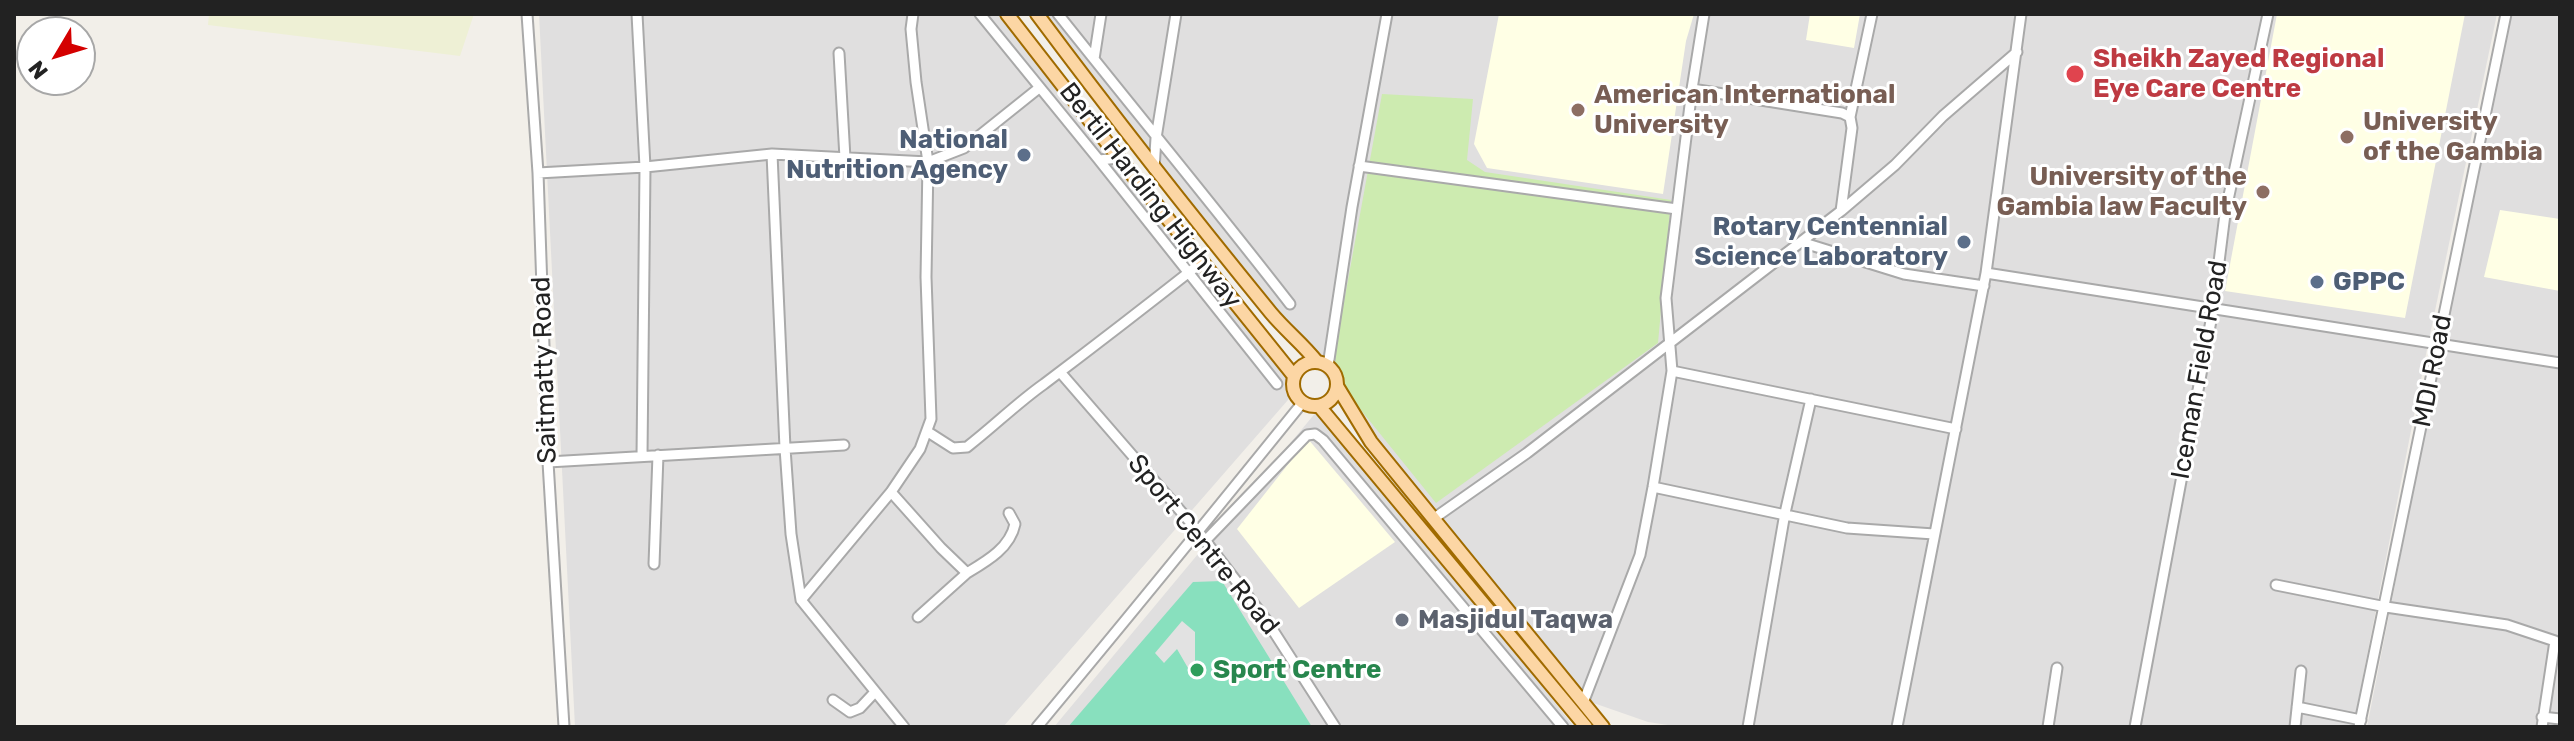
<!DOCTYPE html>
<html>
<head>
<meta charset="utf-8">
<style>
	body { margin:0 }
	#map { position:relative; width:2574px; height:741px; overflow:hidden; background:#f2efe9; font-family:Rubik,sans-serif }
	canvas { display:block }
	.frame { position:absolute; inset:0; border:16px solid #222; pointer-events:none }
	.north { position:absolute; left:16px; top:16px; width:80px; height:80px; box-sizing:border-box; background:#fff; border:2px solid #a7a7a7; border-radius:50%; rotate:232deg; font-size:22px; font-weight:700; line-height:32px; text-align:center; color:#222 }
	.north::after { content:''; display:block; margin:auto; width:28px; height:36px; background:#d40000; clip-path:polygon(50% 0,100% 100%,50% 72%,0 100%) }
</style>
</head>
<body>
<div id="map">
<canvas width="2574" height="741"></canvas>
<div class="frame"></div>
<div class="north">N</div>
</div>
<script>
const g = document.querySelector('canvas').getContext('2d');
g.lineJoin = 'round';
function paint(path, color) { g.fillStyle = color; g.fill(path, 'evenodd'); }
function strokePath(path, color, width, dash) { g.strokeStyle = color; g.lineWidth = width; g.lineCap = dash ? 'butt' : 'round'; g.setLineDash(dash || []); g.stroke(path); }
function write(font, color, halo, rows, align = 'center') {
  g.font = font + ' Rubik,sans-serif'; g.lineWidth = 6; g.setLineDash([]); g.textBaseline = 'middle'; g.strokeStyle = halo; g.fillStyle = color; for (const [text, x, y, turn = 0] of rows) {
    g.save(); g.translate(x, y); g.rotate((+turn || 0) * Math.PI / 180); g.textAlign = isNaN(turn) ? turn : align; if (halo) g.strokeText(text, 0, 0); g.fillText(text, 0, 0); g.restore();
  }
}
paint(new Path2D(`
	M539 14H1014L1301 385 1003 727H575Z
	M1037 14H2497L2427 349 2353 727H1681L1648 722 1582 699Z
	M2507 14H2560V727H2367Z
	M1322 405 1574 727H1054Z`), '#e0dfdf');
paint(new Path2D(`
	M1499 14H1694L1686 41 1663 194 1487 168 1474 144Z
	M1810 14H1860L1854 48 1806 40Z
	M2277 14H2465L2405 318 2225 291Z
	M2500 210 2560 219V291L2484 277Z
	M1308 439 1395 542 1299 608 1237 529Z`), '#ffffe5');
paint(new Path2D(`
	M209 14H474L460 56 208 25Z`), '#eef0d5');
paint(new Path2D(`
	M1382 94 1473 99 1467 160 1485 172 1671 200 1658 343 1436 503 1331 373Z`), '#cdebb0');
paint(new Path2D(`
	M1222 581 1312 727H1068L1193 582Z`), '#88e0be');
paint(new Path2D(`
	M1182 621 1195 632V661L1188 668 1177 649 1164 663 1155 653Z`), '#e2e2e2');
const minor = new Path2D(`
	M527 14 538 173 548 462 564 727
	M637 14 645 167 642 456
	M980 14 1099 160 1119 158
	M1058 14C1135 111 1214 206 1290 304
	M839 53 845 158
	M1094 59 1101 14
	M1692 89 1842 113 1850 117 1852 128 1841 211
	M1850 117 1872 14
	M772 154 785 448 791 534 801 600 904 727
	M1099 160 1277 384
	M1359 166 1677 209
	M1154 169 1156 138 1176 14
	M538 173 645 167 772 154 928 162 964 148 1039 88
	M1801 242 1904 274 1984 286
	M1986 273 2560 363
	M1328 366 1352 207 1387 14
	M1672 371 1956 429
	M1060 372 1197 530 1267 621 1335 727
	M928 432 953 448 967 447C993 427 1017 403 1044 384 1097 344 1150 303 1202 262
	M548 462 844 445
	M1653 487 1847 528 1934 534
	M891 492 941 548 967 573C987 561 1010 548 1015 524L1009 513
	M1433 519 1527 453 1841 211 1895 165 1943 116 2017 52
	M1205 541 1307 435 1315 434 1323 440 1563 727
	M654 564 658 455
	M2276 585 2386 607 2507 625 2555 641 2542 727
	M801 600 891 492 920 449 931 419 926 277 928 162 916 82 911 29 913 14
	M918 617 967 573
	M833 700 850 712 860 708 875 692
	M1583 703 1640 555 1653 487 1672 371 1666 298 1692 89 1704 14
	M2297 707 2361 720
	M2542 717 2560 719
	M1037 727C1127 619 1215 511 1303 402
	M1748 727 1785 513 1811 399
	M1897 727 1986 273 2021 14
	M2048 727 2057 668
	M2135 727 2213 310 2225 214 2268 14
	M2295 727 2301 671
	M2359 727 2506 14`);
const major = new Path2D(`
	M1007 14 1119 158 1294 376
	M1037 14C1113 116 1191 215 1271 313 1286 331 1303 344 1317 362
	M1293 384a22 22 0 1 1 44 0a22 22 0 1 1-44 0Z
	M1337 386 1371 442 1603 727
	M1319 406 1586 727`);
strokePath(minor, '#a9a9a9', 13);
strokePath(major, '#a06b00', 16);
strokePath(minor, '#fff', 9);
strokePath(major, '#fcd6a4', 12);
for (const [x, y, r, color] of [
	[2075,74,10,"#e0444e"],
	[1578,110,8,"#8d6e63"],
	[2347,137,8,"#8d6e63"],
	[1024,155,8,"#5c6f8a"],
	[2263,192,8,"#8d6e63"],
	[1964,242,8,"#5c6f8a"],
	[2317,282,8,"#5c6f8a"],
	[1402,620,8,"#6b7280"],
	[1197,670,8,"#2e9e5b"]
]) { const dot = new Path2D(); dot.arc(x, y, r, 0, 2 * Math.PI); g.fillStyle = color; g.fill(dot); strokePath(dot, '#fff', 3); }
write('bold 26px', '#be3a42', '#fff', [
	["Sheikh Zayed Regional",2093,59],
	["Eye Care Centre",2093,89]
], 'left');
write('bold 26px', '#785e54', '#fff', [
	["American International",1594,95],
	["University",1594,125],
	["University",2363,122],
	["of the Gambia",2363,152],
	["University of the",2247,177,"right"],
	["Gambia law Faculty",2247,207,"right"]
], 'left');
write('bold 26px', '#4e5e75', '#fff', [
	["National",1008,140],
	["Nutrition Agency",1008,170],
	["Rotary Centennial",1948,227],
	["Science Laboratory",1948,257],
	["GPPC",2333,282,"left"]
], 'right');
write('26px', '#222', '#fff', [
	["Bertil Harding Highway",1150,196,52],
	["Saitmatty Road",545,370,-92],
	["Iceman Field Road",2200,370,-80],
	["MDI Road",2433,371,-79],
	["Sport Centre Road",1203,545,51]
]);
write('bold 26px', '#5b616d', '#fff', [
	["Masjidul Taqwa",1418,620]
], 'left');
write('bold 26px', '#27864d', '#fff', [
	["Sport Centre",1213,670]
], 'left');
</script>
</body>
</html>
